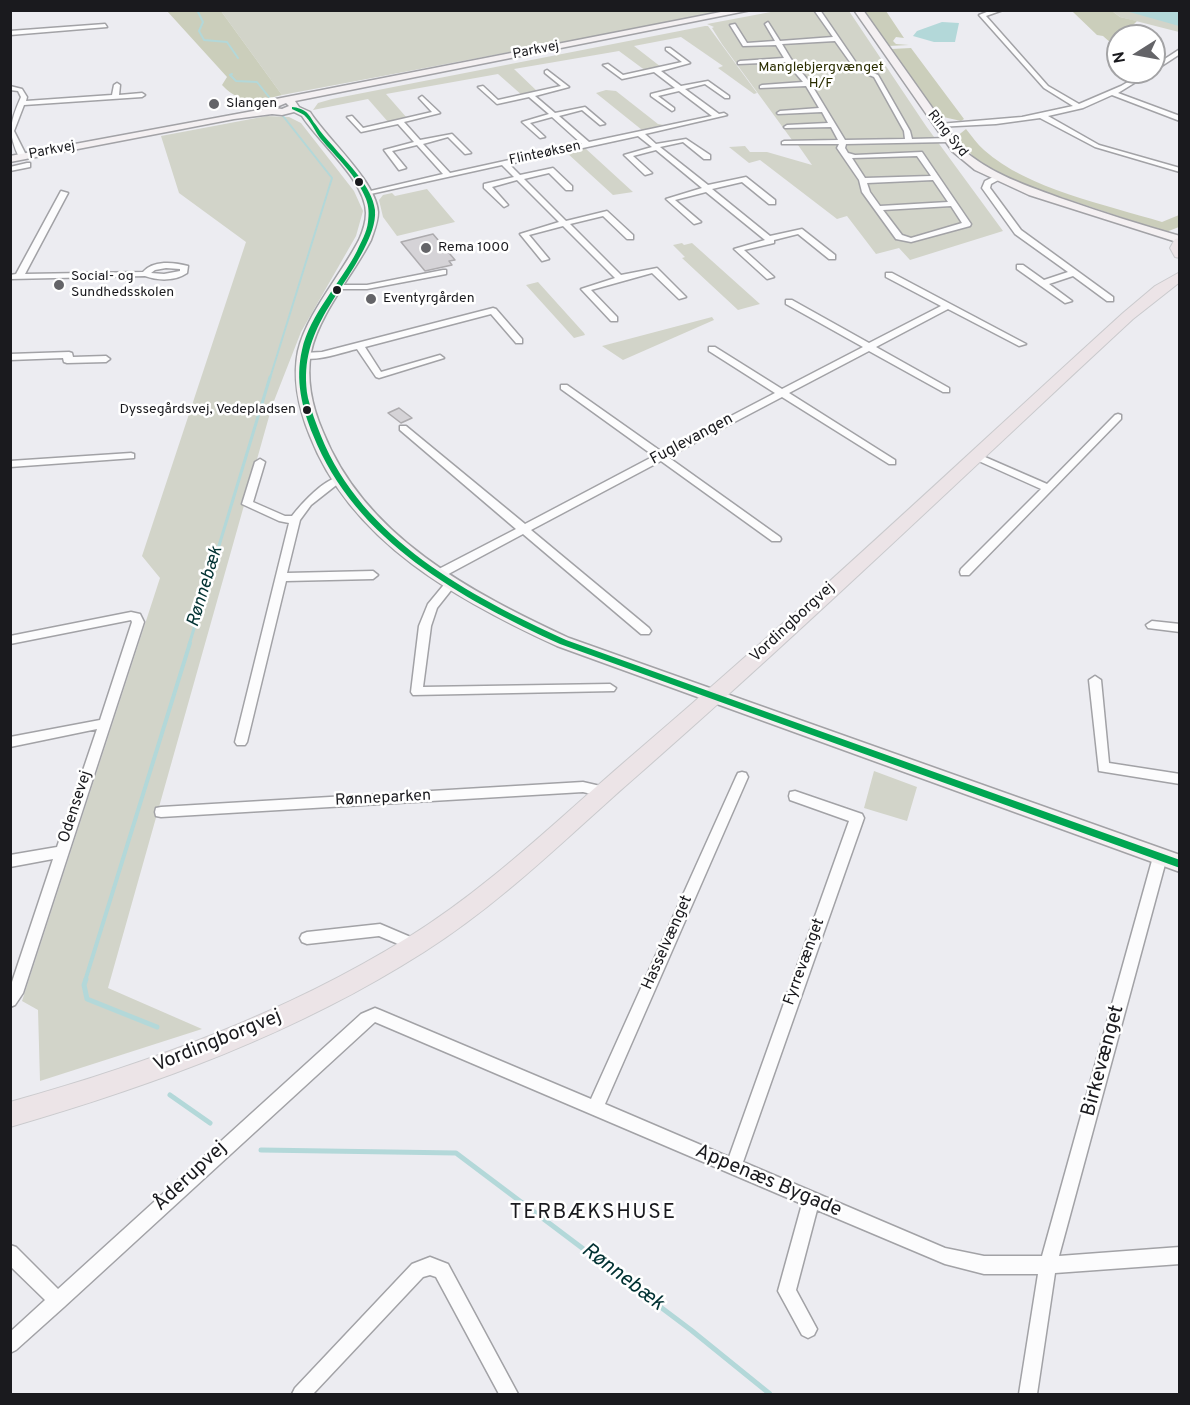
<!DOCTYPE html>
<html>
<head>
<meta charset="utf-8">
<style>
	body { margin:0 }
	#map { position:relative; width:1190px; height:1405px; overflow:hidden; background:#ececf1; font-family:Overpass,sans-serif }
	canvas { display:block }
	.frame { position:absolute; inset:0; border:12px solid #1a1a1e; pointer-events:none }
	.north { position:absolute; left:1106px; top:24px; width:60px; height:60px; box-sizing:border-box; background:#fff; border:2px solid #a3a3a5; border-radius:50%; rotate:259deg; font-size:16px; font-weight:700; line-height:24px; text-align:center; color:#1a1a1e }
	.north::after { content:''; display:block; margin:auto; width:21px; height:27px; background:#646468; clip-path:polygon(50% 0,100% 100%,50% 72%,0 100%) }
</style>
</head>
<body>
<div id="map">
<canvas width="1190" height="1405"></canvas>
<div class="frame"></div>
<div class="north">N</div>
</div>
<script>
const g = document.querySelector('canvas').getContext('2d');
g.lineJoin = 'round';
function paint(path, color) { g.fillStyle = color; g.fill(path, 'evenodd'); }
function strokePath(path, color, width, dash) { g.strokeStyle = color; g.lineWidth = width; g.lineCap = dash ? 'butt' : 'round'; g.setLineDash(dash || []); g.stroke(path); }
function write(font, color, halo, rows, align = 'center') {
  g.font = font + ' Overpass,sans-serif'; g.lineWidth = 5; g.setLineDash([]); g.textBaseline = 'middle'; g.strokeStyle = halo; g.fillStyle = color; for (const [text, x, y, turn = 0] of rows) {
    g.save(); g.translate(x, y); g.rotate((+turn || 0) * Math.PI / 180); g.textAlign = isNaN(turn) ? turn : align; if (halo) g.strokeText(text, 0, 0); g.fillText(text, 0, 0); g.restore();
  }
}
paint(new Path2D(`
	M221 11H727L282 95Z
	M776 11H849L926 126 1003 231 910 260 899 248 876 254 847 216 837 219 760 160 749 163 729 147 745 146 750 152H767L812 165 798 145 792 140 722 44 712 28 714 27 707 24Z
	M1112 11H1179V32L1120 17Z
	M705 26H708L757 93 754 94 718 68 723 66 681 37 634 46 661 67 646 71 619 51 514 69 538 92 523 96 498 74 386 94 407 118 389 123 368 99 313 110 318 103 332 99Z
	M606 90 616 91 658 124 664 125 642 130 596 93Z
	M267 116 289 117 301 123 354 191 363 211 356 236 301 332 272 406 108 988 202 1029 40 1081 38 1010 22 1001 160 578 142 556 246 242 179 193 161 136Z
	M585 148 633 192 613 195 567 153Z
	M427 189 455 222 397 236 383 217 379 200 383 195 392 193 395 196Z
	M682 243 684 245 692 243 760 304 738 310 682 258 685 257 673 245Z
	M538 282 584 333 585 335 574 338 526 285Z
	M712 317 714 320 623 360 602 346Z
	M874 771 917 787 907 821 864 808Z`), '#d2d4c9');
paint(new Path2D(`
	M167 11H221L282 95C257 102 241 105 222 85L227 77Z
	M862 11H886L904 38 896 37 893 41 896 44 909 45 888 46Z
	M1112 11 1120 17 1137 21 1128 30 1133 36H1118V43H1111L1103 36 1097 35 1073 12Z
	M911 48 964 119 961 121 939 116 891 49Z
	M966 129C972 136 977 144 984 150 1027 189 1107 205 1162 222L1179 215V227L1166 232 1010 180 978 162 956 137Z`), '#cbcebb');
paint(new Path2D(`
	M1126 11H1179V26Z
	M942 22 959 23 955 42H934L913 36 917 31Z`), '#b3d8d9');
strokePath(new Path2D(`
	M197 10 203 22 199 31 204 40 227 42 238 58
	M232 74 230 75 236 81 257 82 269 97
	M270 378 332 178 283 116`), '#b3d8d9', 2);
strokePath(new Path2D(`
	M189 645 270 377`), '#b3d8d9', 3);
strokePath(new Path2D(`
	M85 981 190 643`), '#b3d8d9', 4);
strokePath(new Path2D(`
	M86 979 84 985 87 999 157 1027
	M170 1095 210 1123
	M261 1150 456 1153 691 1330 770 1394`), '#b3d8d9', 5);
const building = new Path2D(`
	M433 234 455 260 449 261 452 265 425 271 401 242Z
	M399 408 412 418 401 423 388 413Z`);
paint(building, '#d5d3d7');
strokePath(building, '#adabae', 1.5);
const street = new Path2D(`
	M814 10H820L859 67 878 75 910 131 912 139 948 138 951 140 948 142 846 144 845 148 848 153 855 155 922 152 971 224 970 226 911 242 896 239 862 192 859 180 837 148 839 144H782V142L784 141 838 140 831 127 785 128 784 127 787 125 828 123 822 112 778 114 777 113 780 111 819 108 806 86 760 88V86L762 85 803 82 786 62 738 64V62L740 61 784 58 776 45 743 46 730 25 735 24 747 43 775 41 765 24 768 22 780 41 833 37ZM835 41 855 69 874 77 904 131 905 139 845 140 811 84 791 59 782 44ZM917 156 931 176 865 178 852 158ZM933 180 948 202 880 206 870 192 867 183ZM951 206 962 223 911 238 902 235 883 210Z
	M992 10H1003L986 16 1048 86 1079 104 1121 86 1145 72H1152L1118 93 1180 116V121L1112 95 1083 108 1048 116 1099 145 1180 168V172L1095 147 1040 118 996 124 937 127 936 126 939 124 1022 117 1073 106 1044 88 979 15Z
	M105 24 107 27 10 35V31Z
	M666 48H670L690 63 661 71 681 86 708 81 729 96V98H725L705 84 685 89 719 114 724 113 727 115 645 134 656 144 686 139 710 155V159H704L683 142 660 147 708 185 746 177 775 200V204H769L742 182 712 189 770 236 802 229 835 255V259H829L798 234 774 240V243L744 250 774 277 767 279 734 249 765 240 706 192 675 200 701 222 694 224 666 199 702 188 656 150 633 156 652 173 645 175 624 155 652 147 638 136 509 164 520 175 553 168 572 186V190H566L549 173 524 179 566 221 607 211 633 235V239H627L603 216 570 224 621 275 657 268 686 297 679 299 652 273 591 290 617 317V321H611L581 289 615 278 563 226 529 235 549 259 542 261 520 234 559 222 517 180 492 187 508 205 504 207 484 188V184L514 177 502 165 366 195 362 193 443 174 417 145 392 151 406 168 399 170 384 150 414 142 398 124 361 132 347 117 352 116 363 128 432 112 419 98 422 96 440 113 404 122 420 140 452 134 471 153 465 154 448 137 423 144 450 173 582 144 552 117 530 123 545 137 540 138 522 122 549 114 529 97 497 104 478 87 483 86 498 100 561 86 545 73V71L547 70 569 87 535 96 555 113 585 107 605 124 600 125 582 110 559 116 589 142 712 116 679 91 658 96 674 108V110L672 111 651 96V94L675 88 654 72 622 79 603 65 608 64 623 75 682 62 666 50Z
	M1180 49V54L1154 71V66Z
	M117 83 120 85 119 95 142 93 145 95 142 97 24 105 14 131 27 157 20 159C7 133 10 122 21 97L18 91 10 90V86L22 89 27 97 26 101 112 95 114 85Z
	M27 163H30V167L10 171V167Z
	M995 176 1002 178 991 184 990 188 1021 230 1113 297V301H1107L1073 276 1049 284 1072 301 1065 303 1017 269V265H1023L1044 280 1068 272 1015 234 982 188 985 181Z
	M61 191 68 193 25 274 143 272C153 260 174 262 188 266L187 273C175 281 159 281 145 276L10 279V275L16 274ZM166 268 180 269V271L164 274 151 273 155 270Z
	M443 270H446V274L367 289H336L332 287 336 285H367Z
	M886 273H892L1026 344 1019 346 948 309 876 347 949 388V392H943L869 351 789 393 895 460V464H889L782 397 668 457 780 537 781 539 780 541H772L661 461 531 530 649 628 651 631 649 634H641L523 534 441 578H433L432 575 433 572 516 529 400 430V426H406L525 524 654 456 561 389V385H567L662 452 775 393 709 351V347H715L782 389 863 347 786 304V300H792L869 343 941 306 886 277Z
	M493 308 496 309 522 339V343H516L491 314 365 347 381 372 440 355 444 358 379 378 376 377 357 349C343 352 311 364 299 356L303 353 322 352Z
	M69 352 72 353 73 357 106 356 110 359 106 362 67 363 64 362 63 358 10 360V354Z
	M1118 414 1121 415V419L969 575H961L960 572 961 569 1041 489 972 458V454H978L1047 484 1115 415Z
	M131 453 134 454V458L10 467V461Z
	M260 459 265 462 253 502 285 516H292C301 504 327 475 343 477L344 479 311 505 300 520 287 573 373 571 378 575 373 579 286 581 247 742 245 745H237L235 742 289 523 279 521 242 504 255 462Z
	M451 580 456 584 437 608 431 626 423 687 610 684 616 688 614 691 413 695 411 692 419 626 428 604 447 581Z
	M131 612 140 614 144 622 23 993 15 1005 10 1007V988L53 859 10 867V855L57 847 97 729 10 747V737L100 720 132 622 131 620 10 644V636Z
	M1152 621 1180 624V632L1148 628 1146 625Z
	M1095 676 1101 680 1109 763 1180 774V784L1099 771 1089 680Z
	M742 772 746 773 748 777 605 1104 729 1157 849 821 790 800 789 796 790 792 795 791 862 814 864 818 743 1162 945 1248 984 1256H1042L1153 857 1155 853 1160 851 1165 853 1167 857 1059 1256 1180 1247V1264L1055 1273 1037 1394H1019L1038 1274H984L945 1264 817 1210 796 1290 817 1329 814 1335 808 1338 802 1335 778 1291 802 1204 375 1022 64 1307 16 1350 10 1353V1332L45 1300 10 1266V1245L16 1247 58 1289 361 1014 375 1008 380 1010 591 1099 736 777 738 773Z
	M583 782 609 788 610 792 609 796 604 797 583 792 161 817 156 816 155 812 156 808 161 807Z
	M380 924 420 941 422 945 420 949 415 951 379 936 307 944 302 942 300 938 302 934 307 932Z
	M430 1257 448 1264 518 1394H499L436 1277 430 1275 423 1277 313 1394H292L295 1388 412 1264Z`);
const secondary = new Path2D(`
	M731 10H751L295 101 299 107 310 112C327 139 376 181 378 212 378 222 374 231 371 240 353 275 319 314 311 352 306 380 312 407 323 432 365 537 472 593 569 638L1180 855V872L557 646C459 601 351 542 310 436 299 409 292 381 298 351 307 313 341 275 359 240 363 231 366 222 366 213 366 181 319 143 302 116L294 112 282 115 272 114 234 119 10 162V156L264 109V106L276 99ZM286 103 289 106 282 109 274 108Z
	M854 10H863L960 147C990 174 1027 186 1066 200 1103 213 1141 225 1180 236V243L1029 195 975 170 952 151Z`);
const primary = new Path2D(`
	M1180 238V258L1175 257 1170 248 1175 239Z
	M1180 272V282L1133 319C971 469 812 622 646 768 573 831 506 900 424 952 297 1033 155 1085 10 1127V1102C149 1063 284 1014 407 938 488 888 556 821 628 759 797 615 959 462 1123 313L1155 286Z`);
strokePath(street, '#a2a2a6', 3);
strokePath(secondary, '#a2a2a6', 3);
strokePath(primary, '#cacacd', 2);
paint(street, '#fcfcfd');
paint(secondary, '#f4f0f2');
paint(primary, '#ece4e7');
paint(new Path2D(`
	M292 107C297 107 305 110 308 114 311 117 313 122 316 125 321 133 327 139 333 146 348 164 372 186 375 210 376 224 370 237 364 249 338 300 297 334 308 398 311 411 316 423 321 436 362 539 470 596 566 640L1180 860V868L560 644C462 599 355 541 313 435 302 408 295 380 302 350 310 314 340 284 357 251 361 242 367 232 368 222 369 214 369 207 366 199 357 176 336 157 320 138 315 131 310 120 304 115 301 113 296 111 292 109Z`), '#00a651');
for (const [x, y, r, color] of [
	[214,104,6,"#646468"],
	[359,182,5,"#1a1a1e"],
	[426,248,6,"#646468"],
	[59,285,6,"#646468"],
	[337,290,5,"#1a1a1e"],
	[371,299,6,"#646468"],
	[307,410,5,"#1a1a1e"]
]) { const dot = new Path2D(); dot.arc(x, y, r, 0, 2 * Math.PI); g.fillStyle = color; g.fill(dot); strokePath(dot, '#fff', 2); }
write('14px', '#1a1a1e', '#fff', [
	["Parkvej",536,51,-11],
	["Ring Syd",947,134,51],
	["Parkvej",52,151,-11],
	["Flinteøksen",545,154,-12]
]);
write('14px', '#2a2d00', '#fff', [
	["Manglebjergvænget",821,68],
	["H/F",821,84]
]);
write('14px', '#1a1a1e', '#fff', [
	["Slangen",226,104],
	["Rema 1000",438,248],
	["Social- og",71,277],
	["Sundhedsskolen",71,293],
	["Eventyrgården",383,299]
], 'left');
write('14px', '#1a1a1e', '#fff', [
	["Dyssegårdsvej, Vedepladsen",296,410]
], 'right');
write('16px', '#1a1a1e', '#fff', [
	["Fuglevangen",692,440,-28],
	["Vordingborgvej",793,623,-43],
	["Rønneparken",383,799,-3],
	["Odensevej",76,807,-72],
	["Hasselvænget",668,943,-66],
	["Fyrrevænget",805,962,-70]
]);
write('italic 18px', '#003132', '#fff', [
	["Rønnebæk",206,587,-73]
]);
write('20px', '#1a1a1e', '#fff', [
	["Vordingborgvej",218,1042,-22],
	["Birkevænget",1104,1061,-75],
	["Åderupvej",191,1177,-43],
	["Appenæs Bygade",768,1182,23]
]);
g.letterSpacing = '1.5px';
write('21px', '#1a1a1e', '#fff', [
	["TERBÆKSHUSE",593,1214]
]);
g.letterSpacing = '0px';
write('italic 21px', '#003132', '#fff', [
	["Rønnebæk",622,1278,37]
]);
</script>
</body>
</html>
